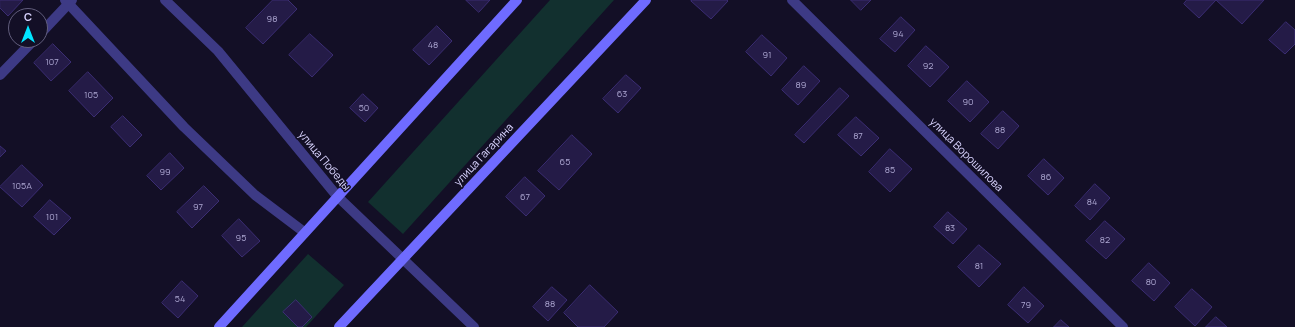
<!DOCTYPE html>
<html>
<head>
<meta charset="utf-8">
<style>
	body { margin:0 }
	#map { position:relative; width:1295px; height:327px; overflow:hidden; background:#130f26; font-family:Manrope,sans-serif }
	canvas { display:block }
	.north { position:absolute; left:8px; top:8px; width:40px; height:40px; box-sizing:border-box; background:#130f26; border:1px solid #625e7d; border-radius:50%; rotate:0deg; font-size:11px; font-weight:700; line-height:16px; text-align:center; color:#d9d4ff }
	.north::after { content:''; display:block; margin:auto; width:14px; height:18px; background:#00e5ff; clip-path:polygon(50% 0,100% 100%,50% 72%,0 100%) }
</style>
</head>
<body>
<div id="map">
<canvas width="1295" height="327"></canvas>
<div class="north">С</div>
</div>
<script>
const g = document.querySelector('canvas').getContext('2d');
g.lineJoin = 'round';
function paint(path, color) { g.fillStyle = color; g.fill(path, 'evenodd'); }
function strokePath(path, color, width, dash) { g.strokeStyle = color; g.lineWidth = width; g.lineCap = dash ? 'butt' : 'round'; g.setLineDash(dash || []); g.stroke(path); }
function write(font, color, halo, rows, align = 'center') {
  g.font = font + ' Manrope,sans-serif'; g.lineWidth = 3; g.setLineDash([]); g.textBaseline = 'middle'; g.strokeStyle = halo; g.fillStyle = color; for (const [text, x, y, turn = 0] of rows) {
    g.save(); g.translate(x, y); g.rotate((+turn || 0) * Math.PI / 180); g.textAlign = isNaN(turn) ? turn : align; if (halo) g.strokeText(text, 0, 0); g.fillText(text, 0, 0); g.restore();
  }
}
paint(new Path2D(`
	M550 0H614L403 234 368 202Z
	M308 254 344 285 306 327H242Z`), '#12302f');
const building = new Path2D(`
	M0 0H23L8 16 0 8Z
	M273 0H288L297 9 263 44 246 28Z
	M466 0H490L479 12Z
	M693 0H727L728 1 711 19 691 1Z
	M851 0H871L861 10Z
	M1187 0H1264L1242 24 1216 0 1199 18 1184 4Z
	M901 17 915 30 895 52 880 39Z
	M1286 22 1295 30V44L1285 54 1269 40Z
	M437 26 452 41 429 65 413 50Z
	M310 34 333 55 312 77 289 55Z
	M762 35 787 58 771 76 746 52Z
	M53 44 71 62 51 81 34 63Z
	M926 46 949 67 930 87 908 66Z
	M804 66 820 81 798 105 782 90Z
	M88 72 113 98 94 117 69 91Z
	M626 75 641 88 618 113 603 99Z
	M967 81 989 102 970 122 948 101Z
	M840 88 849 96 804 143 795 135Z
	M363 94 378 108 365 122 350 108Z
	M1003 111 1019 126 998 149 981 134Z
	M123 116 142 135 130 147 111 127Z
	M856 117 879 138 861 156 838 135Z
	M572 135 592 154 559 190 538 171Z
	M0 146 6 151 0 157Z
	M890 149 912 169 890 192 869 172Z
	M170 153 184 168 161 190 147 176Z
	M1044 159 1064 178 1048 195 1028 176Z
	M22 165 43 185 22 207 0 187Z
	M525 177 545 196 526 216 506 197Z
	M1095 184 1110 198 1090 220 1075 206Z
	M204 186 219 201 192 228 177 212Z
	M50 200 71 218 54 235 34 217Z
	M948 212 967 229 953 244 934 227Z
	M239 219 260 241 242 257 222 236Z
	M1105 221 1125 239 1106 259 1086 241Z
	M979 245 1001 264 979 287 958 267Z
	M1149 263 1170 283 1154 301 1132 281Z
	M182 281 198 296 178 318 162 303Z
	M590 285 618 312 604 327H578L564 313Z
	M552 287 567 300 548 321 533 307Z
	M1024 287 1044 306 1028 323 1008 305Z
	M1192 289 1212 307 1195 326 1175 307Z
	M296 300 312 317 302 327H298L283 312Z
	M1216 317 1227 327H1206Z
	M1061 320 1069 327H1054Z`);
paint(building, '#241b47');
strokePath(building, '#3b2d73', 1);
strokePath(new Path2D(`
	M40 34 72 0
	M0 75 34 40`), '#3d3a85', 10);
strokePath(new Path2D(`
	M65 0 184 127 255 195 304 232
	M165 0 218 51 337 196 474 327
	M792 0 1123 327`), '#3d3a85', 10);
strokePath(new Path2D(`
	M219 327 517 0
	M339 327 646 0`), '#6f6bff', 10);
write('9px', '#aca6d1', null, [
	["98",272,19],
	["94",898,34],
	["48",433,45],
	["91",767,55],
	["107",52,62],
	["92",928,66],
	["89",801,85],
	["63",622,94],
	["105",91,95],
	["90",968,102],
	["50",364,108],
	["88",1000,130],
	["87",858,136],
	["65",565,162],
	["85",890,170],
	["99",165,172],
	["86",1046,177],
	["105А",22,186],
	["67",525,197],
	["84",1092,202],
	["97",198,207],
	["101",52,217],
	["83",950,228],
	["95",241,238],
	["82",1105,240],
	["81",979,266],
	["80",1151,282],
	["54",180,299],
	["88",550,304],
	["79",1026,305]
]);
write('11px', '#d9d4ff', '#130f26', [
	["улица Гагарина",484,155,-47],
	["улица Ворошилова",966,155,45],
	["улица Победы",324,161,50]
]);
</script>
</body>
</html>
